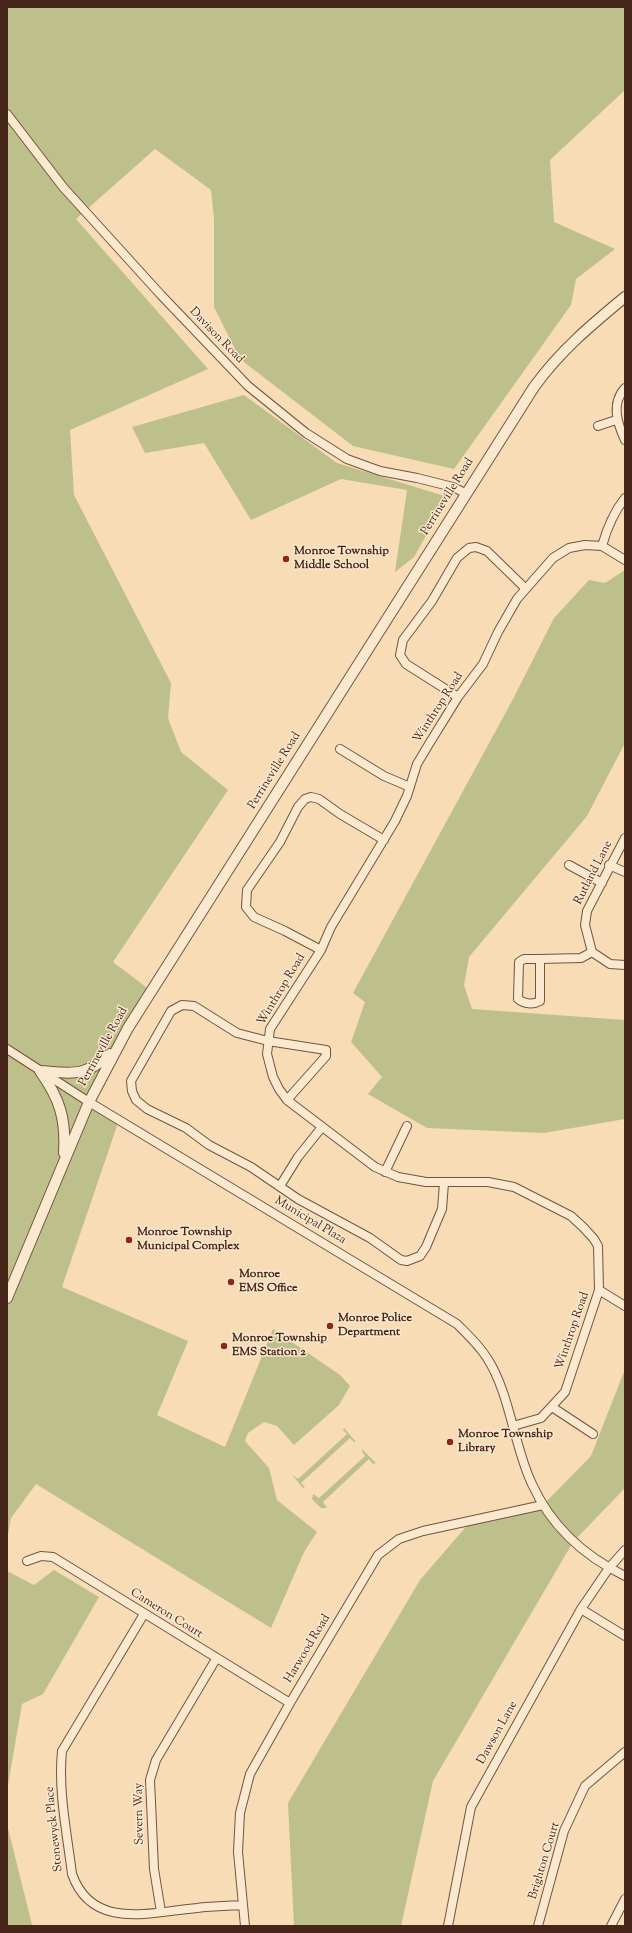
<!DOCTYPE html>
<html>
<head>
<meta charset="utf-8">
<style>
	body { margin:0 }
	#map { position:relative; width:632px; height:1933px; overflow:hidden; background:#f7dcb5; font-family:"Sorts Mill Goudy",serif }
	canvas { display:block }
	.frame { position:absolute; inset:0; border:8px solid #47261a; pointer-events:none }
</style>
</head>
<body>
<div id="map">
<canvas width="632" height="1933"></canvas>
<div class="frame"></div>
</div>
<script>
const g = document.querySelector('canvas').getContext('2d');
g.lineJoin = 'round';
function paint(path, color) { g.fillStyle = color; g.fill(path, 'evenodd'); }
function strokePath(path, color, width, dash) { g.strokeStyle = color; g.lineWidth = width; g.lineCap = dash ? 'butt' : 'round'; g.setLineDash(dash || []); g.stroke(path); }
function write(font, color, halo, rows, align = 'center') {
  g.font = font + ' "Sorts Mill Goudy",serif'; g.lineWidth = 3; g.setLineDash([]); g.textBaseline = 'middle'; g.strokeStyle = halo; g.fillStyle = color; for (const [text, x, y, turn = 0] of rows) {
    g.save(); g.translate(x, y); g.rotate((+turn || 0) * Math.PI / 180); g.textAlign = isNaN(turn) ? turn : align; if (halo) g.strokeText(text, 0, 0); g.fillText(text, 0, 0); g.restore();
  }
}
paint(new Path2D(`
	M7 7H625V90L550 160 554 222 615 249 576 279 571 305 454 469 353 446 240 359 214 307V219L211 190 155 149 76 219 208 369 70 430 74 495 171 683 168 718 181 752 228 790 113 962 150 990 90 1098 120 1117 62 1287 188 1341 157 1415 225 1447 273 1329 340 1375 350 1386 339 1405 294 1445 277 1426 264 1422 248 1433 245 1441 269 1468 277 1500 317 1532 304 1552 271 1628 36 1484 11 1518 7 1540Z
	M244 395 337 463 448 497 414 557 395 572 407 490 341 479 251 520 204 443 145 453 132 427Z
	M625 570V743L587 816 469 957 464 985 472 1009 625 1020V1119L544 1133 427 1128 368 1094 382 1077 351 1042 365 1002 353 993 512 701 554 618 589 580 605 583Z
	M625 1369V1488L573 1542 433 1781 401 1926H294L288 1803 420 1580 471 1521 543 1505 591 1456Z
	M344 1428 356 1442H354L350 1438 301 1483 305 1487 303 1488 292 1475 298 1479 347 1434 343 1430Z
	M362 1449 376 1463 373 1464 369 1459 323 1502 327 1508H321L312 1499 313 1494 319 1498 365 1456 362 1451Z
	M54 1570 99 1597 43 1694 22 1704 7 1791V1571L34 1585Z
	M7 1824 32 1925 33 1926H7Z`), '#bec08c');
const minor = new Path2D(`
	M7 114 63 187 161 295 248 386 306 433 347 459 380 471 417 478 453 487 465 493
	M625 388C611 403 617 423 625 440
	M598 426 616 420
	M602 546C607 528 613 513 625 498
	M458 697 406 664 400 655 403 640 432 601 457 558 469 548 476 547 487 551 525 588
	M340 749 384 776 410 787
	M625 838 587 911 585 925 592 952 610 964 625 965
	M569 865 602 883
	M609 865 625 872
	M321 950 285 931 254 917 246 907 247 890 280 842 298 807 305 799 311 797 319 799 340 814 384 840
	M524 959H540V1001C533 1005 524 1004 518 999L519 962Z
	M540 959 581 958 592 952
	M7 1049 89 1102 457 1324C468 1335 479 1345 487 1358 510 1393 514 1447 532 1484 551 1526 584 1556 625 1576
	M287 1100 326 1056V1050L268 1041 237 1033 194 1006 182 1005 171 1011 131 1081 132 1091 136 1100 147 1109 186 1128 209 1145 251 1167 298 1199 370 1238 401 1260 407 1261 420 1256 426 1247 442 1209 444 1183
	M385 1172 407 1126
	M280 1186 298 1157 322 1127
	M599 1290 625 1306
	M552 1407 593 1434
	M513 1426 541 1418 565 1392 599 1290 598 1246 594 1239 583 1227 571 1216 514 1187 488 1182H426L398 1177 375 1167 287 1100 279 1089 273 1077 267 1054 270 1029 321 950 331 927 395 821 407 796 417 764 429 744 458 697 483 664 498 632 517 599 553 558 569 548 585 545 602 546 625 560
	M27 1561 41 1556 53 1557 290 1703
	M581 1609 625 1636
	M144 1614 62 1751C58 1791 67 1833 72 1874 92 1931 151 1912 197 1908 212 1906 227 1906 243 1905
	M161 1912 154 1869 150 1780 156 1760 216 1659
	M245 1926 238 1852 240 1813 250 1774 290 1703 378 1555 399 1539 423 1531 543 1505
	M448 1926 471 1807 581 1609 609 1568 625 1550
	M538 1926 564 1831 585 1786 625 1752
	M611 1926 625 1899`);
const tertiary = new Path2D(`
	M40 1071C60 1099 66 1119 64 1153
	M40 1071C72 1073 84 1078 110 1054
	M7 1298 89 1102 128 1028 534 387C560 351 591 325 625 297`);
strokePath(minor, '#735441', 10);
strokePath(tertiary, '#735441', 12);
strokePath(minor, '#fae8cf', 8);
strokePath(tertiary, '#fae8cf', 10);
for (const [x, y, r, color] of [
	[286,559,4,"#8f2418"],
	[129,1240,4,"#8f2418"],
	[231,1282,4,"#8f2418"],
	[330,1326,4,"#8f2418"],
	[224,1346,4,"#8f2418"],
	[450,1442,4,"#8f2418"]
]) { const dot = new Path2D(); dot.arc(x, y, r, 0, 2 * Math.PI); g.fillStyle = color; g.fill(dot); strokePath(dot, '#fae8cf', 1.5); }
write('12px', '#47261a', '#fae8cf', [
	["Davison Road",216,336,46],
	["Perrineville Road",448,497,-58],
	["Winthrop Road",439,708,-57],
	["Perrineville Road",275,771,-58],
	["Rutland Lane",594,873,-63],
	["Winthrop Road",282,990,-59],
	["Perrineville Road",104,1047,-61],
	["Municipal Plaza",310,1221,31],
	["Winthrop Road",573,1331,-71],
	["Cameron Court",166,1614,32],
	["Harwood Road",308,1649,-59],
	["Dawson Lane",498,1733,-61],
	["Severn Way",140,1814,-91],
	["Stonewyck Place",55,1829,-96],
	["Brighton Court",545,1861,-73]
]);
write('bold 12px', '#47261a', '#fae8cf', [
	["Monroe Township",294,552],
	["Middle School",294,566],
	["Monroe Township",137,1233],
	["Municipal Complex",137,1247],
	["Monroe",239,1275],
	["EMS Office",239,1289],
	["Monroe Police",338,1319],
	["Department",338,1333],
	["Monroe Township",232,1339],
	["EMS Station 2",232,1353],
	["Monroe Township",458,1435],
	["Library",458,1449]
], 'left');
</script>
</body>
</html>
